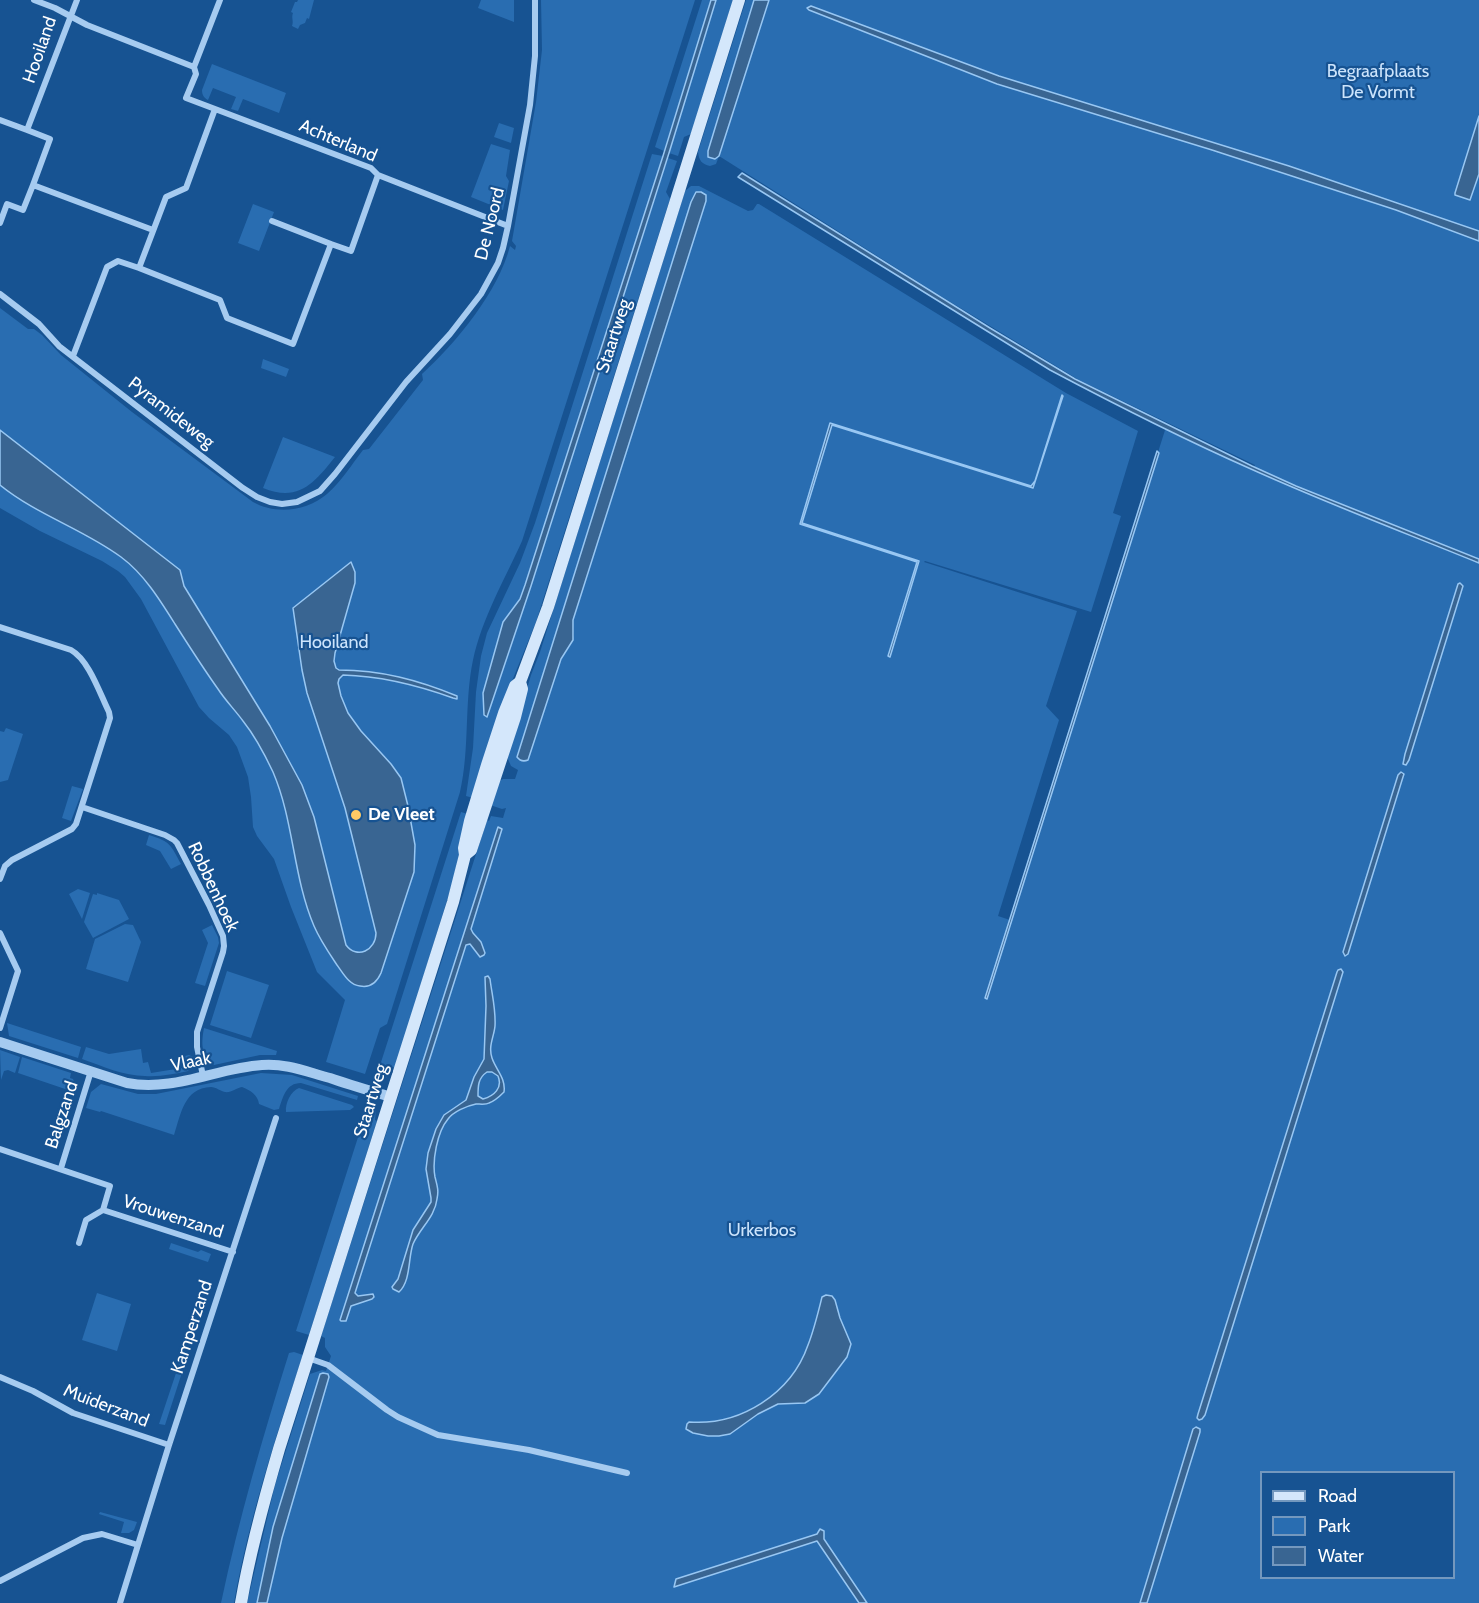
<!DOCTYPE html>
<html>
<head>
<meta charset="utf-8">
<style>
	body { margin:0 }
	#map { position:relative; width:1479px; height:1603px; overflow:hidden; background:#175392; font-family:Cabin,sans-serif }
	canvas { display:block }
	.legend { position:absolute; left:1260px; top:1471px; width:195px; height:108px; box-sizing:border-box; background:#175392; border:2px solid #7498be; margin:0; padding:8px 10px; list-style:none; font-size:18px; color:#fff }
	.legend li { display:flex; align-items:center; gap:12px; height:30px }
	.legend b { width:30px; border:2px solid #7498be }
</style>
</head>
<body>
<div id="map">
<canvas width="1479" height="1603"></canvas>
<ul class="legend">
<li><b style="height:8px;background:#d4e7fb"></b>Road</li>
<li><b style="height:16px;background:#296db1"></b>Park</li>
<li><b style="height:16px;background:#396592"></b>Water</li>
</ul>
</div>
<script>
const g = document.querySelector('canvas').getContext('2d');
g.lineJoin = 'round';
function paint(path, color) { g.fillStyle = color; g.fill(path, 'evenodd'); }
function strokePath(path, color, width, dash) { g.strokeStyle = color; g.lineWidth = width; g.lineCap = dash ? 'butt' : 'round'; g.setLineDash(dash || []); g.stroke(path); }
function write(font, color, halo, rows, align = 'center') {
  g.font = font + ' Cabin,sans-serif'; g.lineWidth = 4.5; g.setLineDash([]); g.textBaseline = 'middle'; g.strokeStyle = halo; g.fillStyle = color; for (const [text, x, y, turn = 0] of rows) {
    g.save(); g.translate(x, y); g.rotate((+turn || 0) * Math.PI / 180); g.textAlign = isNaN(turn) ? turn : align; if (halo) g.strokeText(text, 0, 0); g.fillText(text, 0, 0); g.restore();
  }
}
paint(new Path2D(`
	M298 0H314L309 19 307 18 305 23 300 25 298 29 292 26C294 21 291 18 293 13L291 12 295 2H297Z
	M481 0H514V22L478 8Z
	M541 0H695L522 541C505 579 482 618 473 660 464 703 470 749 460 792L387 1024 380 1028 365 1074 326 1062 345 1000 317 972 291 907 274 859 257 836 253 827 251 797 248 777 237 747 229 735 209 718 199 707 141 599 125 577 118 571 102 561 40 531 0 508V308L28 329H34L42 335 61 355 132 412 253 502C276 515 307 511 327 494 341 482 352 464 363 450L369 449 423 380 422 374C457 342 498 292 510 246L515 250 516 246 512 241 536 102 542 50Z
	M702 0H711L664 151 655 147Z
	M716 0H733L691 134 684 137 678 156 669 153Z
	M746 0H754L708 151 714 159 719 156 738 96 762 0H1479V1603H263L273 1527 257 1603H247L275 1485 310 1374 322 1370 326 1371 331 1356 325 1347V1338L321 1336 487 820 489 821 491 816 503 818 506 808 502 809 490 805 499 781 503 779H515L518 770 511 766 507 757 531 675 540 652 685 191 691 186H699L748 211 753 210 757 204H759L1066 393 1138 431 1113 513 1121 516 1091 612 925 561 924 562 1077 611 1046 706 1059 720 998 916 1010 920 1166 427 1253 469 1255 465 1079 380 939 295 719 156 716 164 710 166C702 164 699 161 698 152ZM696 192 705 195 706 201 573 620 574 635 571 644 561 659 519 760 517 756 691 202ZM1262 1472H1454V1578H1262Z
	M212 64 286 93 279 113 243 99 238 111 231 109 236 97 213 88 208 100C204 98 202 95 202 90Z
	M499 123 514 128 511 143 494 137Z
	M491 144 510 150 506 176 509 181 503 210 471 197Z
	M652 154 663 156 525 585 520 598 503 622 487 717 531 586 668 158 677 161 666 192 670 199 536 622 497 718 473 798 466 796 473 748 476 692 481 656 487 633 520 563 535 523Z
	M253 204 274 212 259 251 238 243Z
	M263 359 289 369 286 377 261 368Z
	M283 437 335 457C315 482 299 503 263 488Z
	M6 728 23 734 8 780 0 782V731L4 732Z
	M72 786 83 789 71 821 62 818Z
	M461 812 468 814 453 881 395 1068 392 1067C389 1076 386 1081 375 1081Z
	M149 835C171 842 170 844 181 864L171 869 160 851 146 845Z
	M78 889 90 893 82 919 69 894Z
	M97 893 119 900 129 919 93 938 84 922 93 894 97 895Z
	M125 924 133 925 141 942 128 982 86 969 95 939Z
	M212 925 218 937 219 943 205 986 195 983 208 943 202 930Z
	M227 971 269 985 251 1038 210 1025Z
	M7 1023 81 1047 78 1058 9 1036Z
	M204 1028 277 1051 276 1055H260L214 1065C201 1055 201 1044 204 1028Z
	M86 1047 109 1054 141 1049 143 1063 148 1062 151 1073 182 1068 181 1057 189 1055 193 1057 192 1064 188 1071C174 1074 160 1077 145 1076 124 1076 102 1066 82 1059Z
	M0 1050 20 1057 15 1073 8 1070 4 1071 1 1080Z
	M22 1057 71 1073 70 1078 73 1079 76 1087 74 1092 18 1073Z
	M261 1073 292 1075 358 1096 357 1100 301 1083C286 1083 283 1097 279 1109L274 1110 259 1104C258 1095 250 1090 242 1087 236 1088 231 1093 225 1092 220 1091 216 1087 211 1087 184 1088 181 1114 174 1135L101 1111 100 1112 86 1108 91 1092 101 1084 138 1094H156Z
	M299 1088 352 1105 354 1107 350 1110 286 1112C285 1103 291 1091 299 1088Z
	M369 1103 376 1109 375 1120 377 1121 309 1335 296 1331Z
	M171 1243 198 1252 201 1250 211 1254 208 1262 169 1249Z
	M97 1293 131 1304 117 1351 82 1340Z
	M294 1352 303 1355C276 1436 249 1518 234 1603H221C239 1518 263 1436 289 1353Z
	M182 1355 187 1357 165 1425 159 1424Z
	M100 1512 137 1522 134 1530 129 1533H121L124 1522 99 1514Z`), '#296db1');
const water = new Path2D(`
	M711 0H716L669 153 531 586 487 717 484 715 483 693 503 622 520 599 525 585 663 156Z
	M754 0H769L719 156 715 159 708 157V151Z
	M811 6 999 76 1289 166 1479 231V241L1396 210 1212 150 997 84 809 10 807 8Z
	M1479 116V174L1470 200 1455 195V193Z
	M742 173 990 328 1075 379 1252 466 1296 486 1479 559V563C1403 532 1326 503 1251 469 1183 439 1116 405 1050 370L738 177Z
	M696 192H701L706 195V201L573 620V640L561 659 528 760C523 762 520 761 517 757L691 202Z
	M1062 395 1063 396 1033 488 832 425 802 523 919 561 890 657 888 656 917 562 800 524 830 423 1031 486 1035 481Z
	M0 430 180 570 184 586 270 726 302 785 314 817 346 945C357 960 376 950 376 933L345 808 307 693 302 670 293 608 351 562 355 572V583L335 653 334 661 336 668 339 670C381 670 418 680 457 696V699L453 698C417 685 381 676 343 675L339 679 338 683 341 696 348 713 361 731 391 764 401 778 408 806 415 845 414 872 381 973C377 982 370 988 360 986 349 985 343 973 337 965 329 953 320 940 314 926 293 877 294 821 273 772 265 755 255 736 243 721 235 710 225 700 218 689 203 668 189 646 175 624 160 600 144 574 121 557 83 529 37 515 0 485Z
	M1157 451 1159 453 987 999 985 998Z
	M1460 583 1463 586 1409 760 1406 765 1403 764 1405 754 1458 584Z
	M1401 772 1404 774 1403 777 1348 954 1345 956 1343 952 1398 775Z
	M498 827 502 829 471 929 473 933 481 942 485 953 484 955 480 957 470 944 466 945 355 1293 358 1296 373 1294 374 1297 372 1299 351 1306 346 1321H341L340 1320Z
	M1341 969 1343 972 1205 1415 1202 1419 1199 1420 1197 1418 1198 1414 1337 972 1338 970Z
	M488 976 490 979C492 995 496 1010 495 1026 494 1037 488 1046 492 1058 496 1070 506 1078 504 1092 500 1096 495 1101 489 1103 486 1105 480 1104 476 1104 466 1106 453 1112 448 1119 437 1132 432 1161 435 1177 437 1185 439 1190 437 1199 435 1217 420 1228 413 1244 408 1258 411 1281 399 1292L393 1289 392 1287 398 1279 413 1230 431 1202V1198L426 1169 428 1153 436 1129 444 1115 466 1100 474 1077 484 1059 486 1006 485 977ZM487 1072H492L498 1076C503 1088 494 1096 483 1099L478 1096C478 1086 478 1078 487 1072Z
	M826 1295 832 1296 835 1300 840 1318 851 1344 847 1357 819 1394 805 1403 778 1404 758 1414 730 1434 719 1436H708L693 1433 686 1429 687 1424 689 1422C740 1426 791 1394 808 1345 814 1330 818 1313 822 1297Z
	M323 1373 328 1374 329 1377 282 1538 267 1603H257L273 1527 320 1374Z
	M1196 1427 1200 1429V1432L1147 1603H1140L1193 1429Z
	M820 1529 824 1531V1539L867 1603H859L817 1541 674 1587 676 1579 817 1534Z`);
paint(water, '#396592');
strokePath(water, '#98c7f3', 1.5);
strokePath(new Path2D(`
	M34 0 55 8 87 25 194 67 220 0
	M77 0 27 130 50 139 33 185 153 230
	M194 67 196 74 186 98 371 168 378 175 508 226
	M215 109 186 188 166 197 139 268 220 300 227 318 293 344 331 244 351 251 378 175
	M0 120 27 130
	M272 221 331 244
	M0 223 7 204 23 210 33 185
	M0 294 39 324 59 346 243 488 257 497 270 502 282 504 297 502 320 491 335 474 406 382 450 334 481 294 498 263 503 248 508 226 530 105 535 56V0
	M73 356 107 267 118 261 139 268
	M0 627 71 650C89 660 100 694 109 712L110 718 76 824 72 829 12 860 5 866 0 879
	M82 807 165 835 174 840 177 843 209 905 223 936 224 946 223 952 197 1032V1047L203 1076
	M0 933 18 971 0 1028
	M0 1149 110 1186 103 1210 86 1220 79 1243
	M61 1168 91 1071
	M103 1210 233 1252
	M308 1358 328 1365 387 1410 398 1417 438 1435 529 1450 627 1473
	M0 1377 33 1391 73 1413 169 1445
	M0 1581 83 1538 102 1534 138 1545
	M120 1603 169 1445 276 1118`), '#a6cbf0', 6);
strokePath(new Path2D(`
	M0 1042 127 1083C173 1092 217 1068 262 1065 286 1063 307 1072 330 1078 350 1085 371 1091 391 1097`), '#a6cbf0', 10);
strokePath(new Path2D(`
	M466 854 471 850 480 823 515 717 522 689 520 682
	M241 1603C250 1551 264 1500 279 1449L453 902 465 855 464 848 470 821 487 765 504 713 515 686 520 682 548 607 739 0`), '#d4e7fb', 12);
for (const [x, y, r, color] of [
	[356,815,6,"#ffcb65"]
]) { const dot = new Path2D(); dot.arc(x, y, r, 0, 2 * Math.PI); g.fillStyle = color; g.fill(dot); strokePath(dot, '#175392', 2); }
write('18px', '#fff', '#175392', [
	["Hooiland",40,50,-71],
	["Achterland",338,141,23],
	["De Noord",490,224,-76],
	["Staartweg",614,336,-72],
	["Pyramideweg",171,413,38],
	["Robbenhoek",213,887,65],
	["Vlaak",191,1062,-12],
	["Staartweg",371,1101,-73],
	["Balgzand",62,1115,-72],
	["Vrouwenzand",173,1217,18],
	["Kamperzand",192,1327,-72],
	["Muiderzand",106,1406,21]
]);
write('18px', '#cce4fc', '#175392', [
	["Begraafplaats",1378,72],
	["De Vormt",1378,93],
	["Hooiland",334,643],
	["Urkerbos",762,1231]
]);
write('bold 18px', '#fff', '#175392', [
	["De Vleet",368,815]
], 'left');
</script>
</body>
</html>
